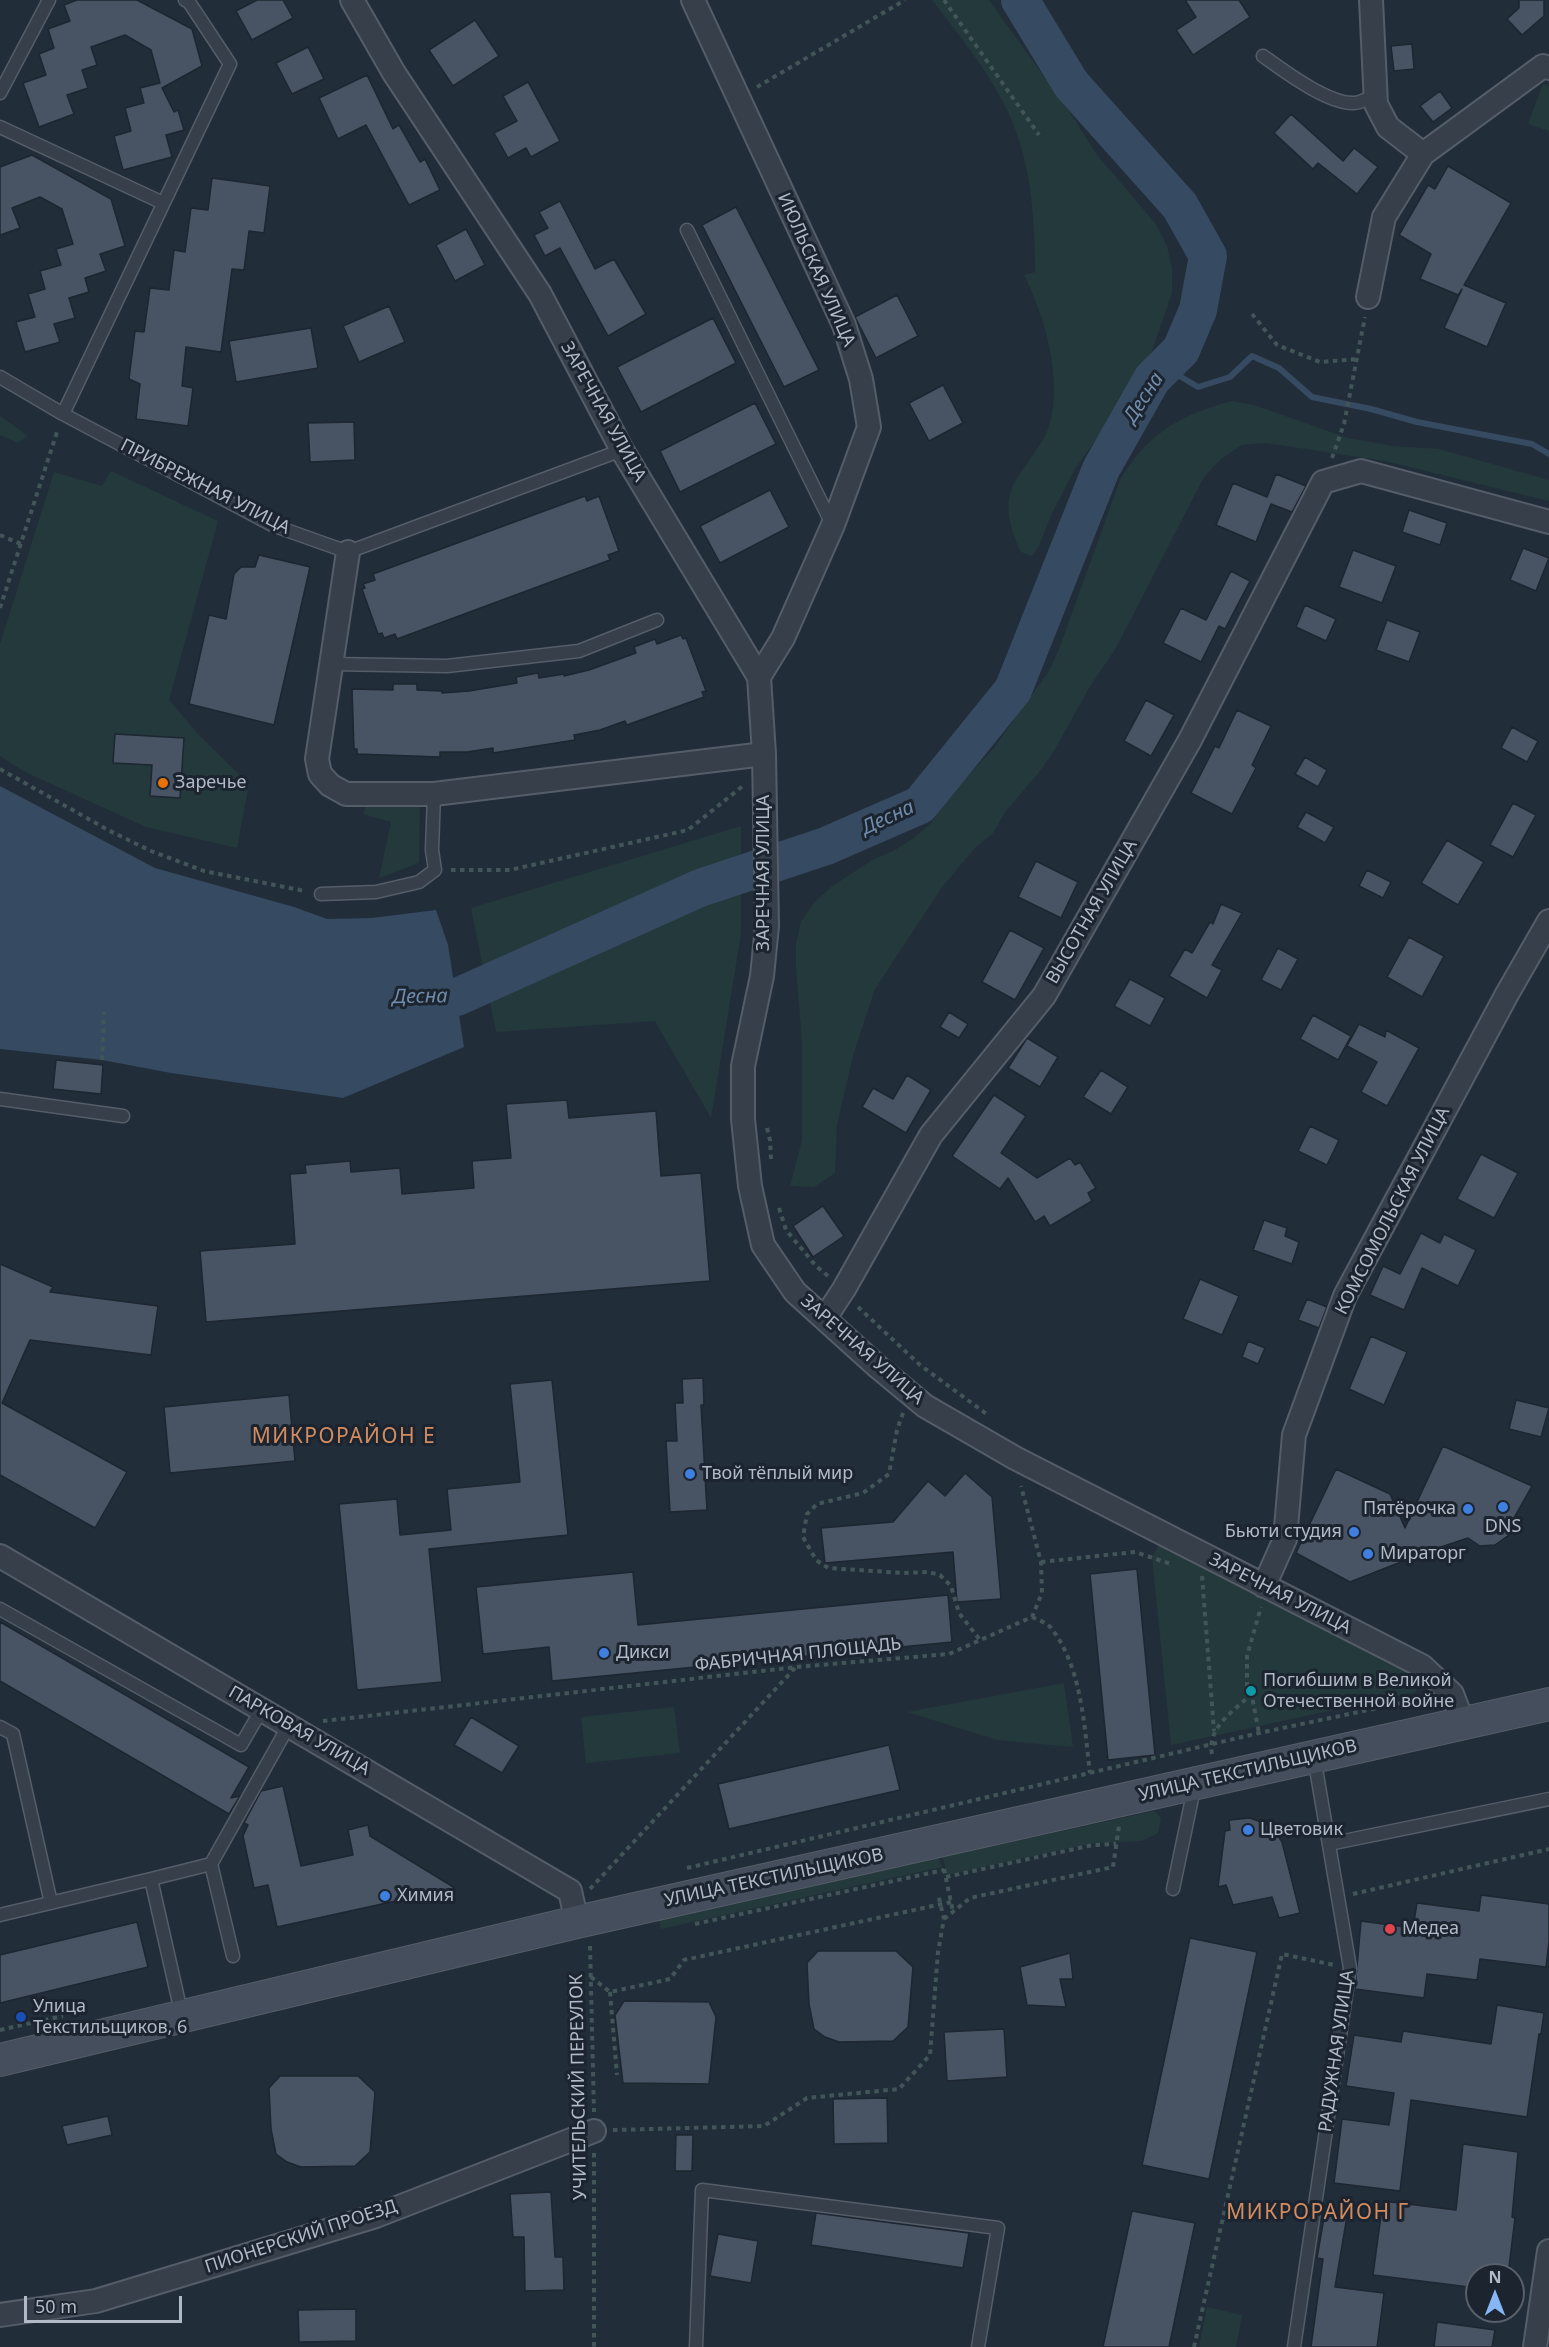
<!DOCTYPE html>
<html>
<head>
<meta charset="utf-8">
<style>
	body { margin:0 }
	#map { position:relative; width:1549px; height:2347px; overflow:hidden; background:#222d3a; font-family:"Noto Sans",sans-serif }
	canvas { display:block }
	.north { position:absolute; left:1465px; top:2263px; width:60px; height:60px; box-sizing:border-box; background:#1b242f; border:2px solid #57606b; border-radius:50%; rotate:0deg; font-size:16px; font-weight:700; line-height:24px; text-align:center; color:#b1bac6 }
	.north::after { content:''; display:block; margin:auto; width:21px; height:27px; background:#86b6f6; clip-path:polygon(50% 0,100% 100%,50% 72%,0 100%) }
	.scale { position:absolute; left:24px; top:2296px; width:158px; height:27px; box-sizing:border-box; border:3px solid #b1bac6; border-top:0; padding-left:8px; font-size:18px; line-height:21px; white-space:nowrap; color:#b1bac6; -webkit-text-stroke:4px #1b242f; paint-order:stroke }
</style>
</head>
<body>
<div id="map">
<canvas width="1549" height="2347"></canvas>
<div class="north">N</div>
<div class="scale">50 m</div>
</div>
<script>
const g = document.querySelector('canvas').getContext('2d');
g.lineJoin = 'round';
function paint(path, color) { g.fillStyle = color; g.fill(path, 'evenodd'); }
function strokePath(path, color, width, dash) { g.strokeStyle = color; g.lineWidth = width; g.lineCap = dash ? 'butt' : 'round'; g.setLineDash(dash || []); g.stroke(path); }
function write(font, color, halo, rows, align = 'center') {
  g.font = font + ' "Noto Sans",sans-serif'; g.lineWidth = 6; g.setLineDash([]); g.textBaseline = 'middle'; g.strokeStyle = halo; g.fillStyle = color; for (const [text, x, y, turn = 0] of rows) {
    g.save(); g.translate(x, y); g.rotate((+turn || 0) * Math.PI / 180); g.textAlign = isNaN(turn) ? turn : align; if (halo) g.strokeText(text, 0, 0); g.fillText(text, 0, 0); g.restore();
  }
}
paint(new Path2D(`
	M932 0H989L1071 114 1097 155 1156 224 1167 246 1172 269V293L1145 371 1075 469 1052 513 1039 546 1032 556 1021 552C1013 536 1005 512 1010 494 1015 474 1041 450 1049 426 1063 380 1045 316 1024 275L1035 272C1035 216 1031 157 1005 106 987 69 957 33 932 0Z
	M1543 84 1549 86V131L1528 124Z
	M1233 401 1257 406 1348 438 1393 446 1439 449 1549 480V501L1385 461 1266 443 1242 445 1221 459 1204 477 1116 648 1089 688 1054 751 1037 775 1005 812 993 833 975 848 943 886 875 989 853 1056 837 1125 835 1173 814 1187 790 1186 802 1140V1042L796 968V944L801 921 814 903 831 887 872 860 893 851 914 838 932 822 960 784 993 749 1049 671 1059 649 1120 480C1146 434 1183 413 1233 401Z
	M0 416 28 436 18 443 0 435Z
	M111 471 218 521 169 700 199 735 249 784 237 848 146 827 23 771 0 756V644L54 472 102 486Z
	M368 799 420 801 419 863 379 878 391 822 363 814Z
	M741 826V934L711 1118 655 1021 496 1032 471 908Z
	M1162 1539 1403 1665 1417 1692 1171 1745 1152 1557Z
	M1064 1683 1073 1747 997 1740 907 1712Z
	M674 1707 680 1753 586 1763 581 1717Z
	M1154 1811 1161 1818 1158 1833 1142 1841 1093 1843 947 1875 943 1857Z
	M939 1858 942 1867 661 1929 659 1920Z
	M1207 2307 1242 2315 1236 2347H1199Z`), '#24393b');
paint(new Path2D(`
	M0 786 155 868 294 907 327 919 372 918 436 910 448 945 464 1047 343 1098 171 1073 102 1060 0 1049Z`), '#364a61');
strokePath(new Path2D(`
	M1165 365 1173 372 1198 387 1230 377 1252 356 1279 368 1312 397 1371 409 1417 422 1532 444 1549 454`), '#364a61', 6);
strokePath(new Path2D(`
	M406 998 457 997 700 888 826 846 920 805 1013 690 1101 469 1152 379 1181 350 1198 310 1208 256 1180 206 1071 84 1020 0`), '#364a61', 38);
const building = new Path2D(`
	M77 0H137L192 29 202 66 162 88 174 112 178 110 184 130 166 135 172 157 123 170 114 136 131 131 125 108 144 103 140 88 160 83 151 50 125 35 91 47 97 65 82 70 88 88 67 95 74 114 39 127 23 83 46 75 39 54 54 48 48 29 70 21 64 5Z
	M257 0H283L293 18 252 40 236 11Z
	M1185 0H1239L1250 17 1193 55 1176 30 1196 17Z
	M1519 0H1544V16L1522 35 1507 19 1519 8Z
	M475 20 499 56 453 86 429 50Z
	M1412 44 1414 69 1394 71 1391 46Z
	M308 47 324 79 292 94 276 63Z
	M367 75 393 129 399 125 420 162 425 159 440 190 409 205 366 125 338 139 319 98Z
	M528 82 560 141 531 157 526 148 508 158 494 133 517 121 503 96Z
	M1440 91 1452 108 1433 122 1420 106Z
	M1291 114 1343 161 1354 148 1378 167 1357 194 1318 163 1313 169 1274 133Z
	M32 155 111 199 125 246 100 254 106 271 85 278 89 292 69 298 75 318 54 324 60 342 25 352 16 322 35 317 28 294 45 289 40 271 61 265 56 249 73 244 62 209 40 197 12 208 20 228 0 235V167Z
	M1448 166 1511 203 1464 285 1506 303 1487 347 1444 328 1462 289 1458 295 1420 279 1431 254 1399 235 1428 185 1435 189Z
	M212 178 270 186 264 233 249 231 244 270 232 269 221 352 186 347 182 386 193 388 188 426 136 419 140 384 129 379 135 331 144 332 150 288 169 290 174 250 185 252 191 208 208 210Z
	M560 201 595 269 614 259 646 314 608 336 560 248 545 256 534 235 548 228 539 212Z
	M736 207 819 370 784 387 702 225Z
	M466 229 485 265 455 281 436 245Z
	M897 295 918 336 876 358 855 317Z
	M389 306 405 342 359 362 343 326Z
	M713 318 736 363 641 412 617 367Z
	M311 328 318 368 236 382 229 341Z
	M943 385 963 423 929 441 909 403Z
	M755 403 776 444 680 492 660 451Z
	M354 422 355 460 310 462 308 423Z
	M1276 474 1306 486 1292 512 1271 504 1256 542 1216 525 1233 483 1267 497Z
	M770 490 789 527 720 563 700 526Z
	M585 496 587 501 599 496 619 551 608 555 610 560 397 639 395 634 384 638 382 633 378 634 362 589 365 588 363 584 375 580 373 574Z
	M1409 510 1447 523 1440 545 1402 532Z
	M1523 548 1549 558 1536 591 1510 580Z
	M1353 550 1396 566 1382 603 1339 587Z
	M259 555 310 567 274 725 189 704 209 615 226 619 234 574 241 567H255Z
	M1231 571 1250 581 1225 629 1219 626 1201 662 1163 643 1181 608 1206 620Z
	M1305 605 1336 619 1326 641 1296 627Z
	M1387 620 1420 632 1409 662 1376 650Z
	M681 635 683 639 686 638 706 691 702 692 704 697 627 725 625 721 600 730 574 735 575 740 493 753V748L467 752H440V757L357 754V749H354L352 689 393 690V684H417V690L442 691V693L469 691 517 683 516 677 538 673 539 678 564 674V676L589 670 636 653 634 647 655 639 657 644Z
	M1146 700 1174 715 1151 756 1124 741Z
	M1237 710 1271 726 1252 765 1256 768 1232 814 1191 793 1215 746 1219 748Z
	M1512 727 1538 741 1527 762 1501 748Z
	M115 734 184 738 180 798 150 796 152 765 113 763Z
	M1305 757 1327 770 1318 787 1295 774Z
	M1513 803 1536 815 1513 857 1490 845Z
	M1306 812 1334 827 1325 843 1297 827Z
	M1447 840 1484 862 1458 905 1421 883Z
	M1036 861 1078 882 1061 918 1018 897Z
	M1367 870 1391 882 1383 898 1359 886Z
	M1221 904 1242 913 1212 965 1222 970 1207 998 1169 976 1185 949 1192 953 1210 922 1213 924Z
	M1010 930 1044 948 1015 1000 982 982Z
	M1409 937 1444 956 1422 997 1387 977Z
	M1278 948 1298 959 1281 990 1261 980Z
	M1130 979 1165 998 1150 1026 1114 1006Z
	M949 1012 968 1024 959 1038 940 1027Z
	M1313 1015 1351 1036 1338 1060 1300 1039Z
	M1359 1024 1385 1037 1386 1030 1419 1048 1387 1106 1361 1092 1377 1062 1347 1046Z
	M1027 1038 1058 1057 1040 1087 1008 1068Z
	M56 1060 103 1065 101 1094 53 1089Z
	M1101 1070 1128 1087 1111 1114 1083 1097Z
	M907 1075 931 1090 906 1133 862 1107 873 1088 893 1099Z
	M994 1095 1026 1116 1001 1153 1037 1178 1070 1158 1075 1165 1080 1162 1096 1188 1088 1193 1092 1201 1050 1226 1044 1216 1035 1222 1008 1178 1000 1189 952 1156Z
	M567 1100 569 1118 656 1111 661 1176 701 1173 710 1281 206 1322 200 1251 295 1244 290 1174 306 1173 305 1165 350 1161 351 1172 400 1168 402 1194 474 1188 472 1161 511 1158 506 1104Z
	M1310 1126 1339 1140 1327 1165 1298 1151Z
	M1481 1154 1518 1173 1494 1218 1457 1199Z
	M823 1206 844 1236 813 1257 793 1226Z
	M1264 1220 1287 1228 1285 1236 1299 1242 1292 1264 1253 1250Z
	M1421 1233 1440 1243 1444 1234 1476 1250 1458 1286 1422 1268 1404 1310 1370 1295 1383 1266 1400 1274Z
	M0 1264 53 1287 50 1292 158 1306 151 1355 30 1340 2 1403 127 1472 95 1528 0 1475Z
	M1200 1279 1239 1296 1222 1335 1183 1319Z
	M1307 1299 1327 1307 1319 1328 1298 1320Z
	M1371 1336 1407 1352 1384 1405 1349 1389Z
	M1248 1341 1265 1348 1258 1364 1242 1357Z
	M703 1378 704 1405H701L707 1510 670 1512 666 1441H677L675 1403H683L682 1379Z
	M552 1380 568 1535 429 1549 442 1682 357 1690 339 1504 397 1499 400 1535 451 1530 447 1489 520 1482 510 1384Z
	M289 1395 295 1461 170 1473 164 1407Z
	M1516 1400 1549 1408 1541 1437 1509 1429Z
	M1443 1446 1532 1486 1515 1516 1519 1528 1495 1545 1480 1546 1468 1538 1429 1551 1350 1582 1296 1553 1336 1469 1390 1494 1405 1528Z
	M965 1473 992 1497 1001 1599 957 1602 953 1552 825 1563 821 1528 893 1522 928 1481 945 1496Z
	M1137 1569 1155 1755 1108 1760 1090 1574Z
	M633 1572 638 1625 948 1595 952 1642 552 1681 549 1647 483 1654 476 1587Z
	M0 1622 249 1767 231 1798 240 1796 229 1814 0 1681Z
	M471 1717 519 1746 502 1773 454 1745Z
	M889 1745 900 1790 729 1829 718 1784Z
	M283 1786 301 1866 353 1855 348 1830 368 1825 370 1836 455 1888 277 1927 268 1885 254 1888 243 1836 248 1825 244 1823 261 1791Z
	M1250 1818 1272 1826 1282 1842 1300 1913 1279 1918 1272 1897 1233 1905 1226 1885 1218 1887 1225 1831 1230 1830 1229 1820Z
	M1481 1895 1549 1904V1941L1546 1967 1480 1959 1477 1980 1427 1974 1424 1998 1355 1989 1361 1921 1413 1928 1417 1903 1479 1911Z
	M137 1922 148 1967 0 2003V1955Z
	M1190 1938 1257 1952 1209 2179 1142 2165Z
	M818 1951H896L913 1967 908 2027 893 2041 839 2042 825 2037 814 2029 809 2004 807 1963Z
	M1070 1953 1073 1979H1060L1066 2007 1027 2005 1020 1967Z
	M624 2001 709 2002 716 2017 709 2084 623 2083 615 2015Z
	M1497 2005 1544 2013 1541 2034H1539L1527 2117 1411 2100 1400 2191 1334 2183 1342 2119 1389 2125 1394 2093 1346 2086 1354 2035 1401 2042 1403 2031 1491 2044Z
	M1004 2029 1007 2077 947 2081 944 2032Z
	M280 2076H358L375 2092 370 2152 355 2166 301 2167 287 2162 276 2154 271 2129 269 2088Z
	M887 2098 888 2143 834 2144 833 2099Z
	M108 2116 112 2135 67 2145 62 2126Z
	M676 2135H693L692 2171H675Z
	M1463 2144 1518 2152 1512 2217 1515 2218 1508 2275H1477V2288L1373 2275 1383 2201 1456 2210Z
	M551 2192 555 2257H563L564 2290 525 2291 524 2237H513L510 2194Z
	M1132 2211 1195 2223 1169 2347H1103Z
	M1325 2212 1347 2216 1335 2287 1384 2293 1377 2347H1311L1323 2259 1317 2258Z
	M816 2213 969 2233 963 2268 811 2245Z
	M718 2234 758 2241 751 2283 710 2276Z
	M356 2309V2341L299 2342 298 2310Z
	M1437 2322 1495 2330 1492 2347H1434Z`);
paint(building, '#485463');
strokePath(building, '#1d2631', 1.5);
const lane = new Path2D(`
	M1263 56C1284 71 1328 104 1354 103 1361 103 1370 97 1376 95
	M0 93 49 0
	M0 127 163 203
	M687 230 832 524
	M0 377 63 414 272 525 348 552 622 450
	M63 414 230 64 189 2 185 0
	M331 664 447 666 579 651 657 620
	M321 894 376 892 419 882 435 870 432 850 434 794
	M0 1099 123 1116
	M0 1609 241 1745 262 1709
	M0 1727 13 1734 51 1903
	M1329 1844 1549 1799
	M211 1864 233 1956
	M151 1879 211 1864 289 1725
	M1173 1889 1195 1784
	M0 1915 151 1879 182 2016
	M696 2347 702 2190 998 2228 978 2347
	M1294 2347 1350 1968 1314 1757`);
const street = new Path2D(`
	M352 0 394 73 540 294 622 450 759 677 764 754 767 926 762 976 743 1066V1119L750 1186 763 1245 795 1292 878 1367 925 1406 1015 1458 1422 1666 1452 1694 1463 1723
	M693 0 844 325 861 379 869 427 833 525 783 638 759 677
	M1371 0 1376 104 1388 127 1423 154 1543 66 1549 68
	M1368 297 1384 217 1423 154
	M348 552 317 759 320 774 330 785 346 794H434L764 754
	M825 1318 844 1289 931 1135 1044 996 1190 740 1323 482 1361 471 1549 522
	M0 1556 570 1891 577 1922
	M1264 1586 1285 1539 1294 1435 1345 1296 1507 994 1549 921
	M0 2315 96 2301 376 2216 594 2131
	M1535 2347 1549 2251`);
const secondary = new Path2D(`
	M0 2060 577 1922 1549 1704`);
strokePath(lane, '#545d68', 15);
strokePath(street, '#545d68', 26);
strokePath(secondary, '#545d68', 34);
strokePath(new Path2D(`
	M944 0 1039 135
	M757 87 905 0
	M1252 314 1277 345 1320 362 1358 359
	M1332 458 1344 424 1365 317
	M0 535 21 544
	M0 608 58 429
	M0 769 108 830 151 851 204 871 305 891
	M451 870H510L688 830 744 785
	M102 1060 104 1012
	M767 1128 770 1140 771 1159
	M779 1208 786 1230 816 1266 828 1276
	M858 1307 920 1365 988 1415
	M903 1413 897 1430 889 1474 863 1493 817 1504 807 1514 803 1537 816 1560 828 1568 903 1573 928 1572 940 1575 951 1586 959 1613 980 1640
	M1041 1562 1135 1552 1171 1564
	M1202 1576 1214 1731
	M1032 1617C1038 1620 1048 1623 1052 1629 1082 1669 1084 1725 1090 1773
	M1251 1691 1259 1733
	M323 1721 796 1667 949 1654 1032 1617 1042 1593 1041 1562 1021 1486
	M1212 1754C1207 1729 1230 1714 1247 1698V1656L1261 1607
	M687 1868 1259 1733 1425 1698
	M944 1869 953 1912
	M946 1877 1093 1845 1116 1844
	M590 1889 795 1668
	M1353 1894 1549 1849
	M944 1919 970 1898 1113 1867 1119 1826
	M695 1924 944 1870
	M590 1946 594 2112
	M591 1977 610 1992 670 1979 684 1960 951 1902
	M610 1992 617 2075
	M0 2030 63 2016
	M613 2130 764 2126 807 2098 899 2089 930 2055 938 1952 944 1919 938 1894
	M594 2153V2347
	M1194 2347 1282 1954 1334 1965`), '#425658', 4, [4.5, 4.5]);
strokePath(lane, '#363f4a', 12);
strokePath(street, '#363f4a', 22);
strokePath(secondary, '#444e5d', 32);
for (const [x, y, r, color] of [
	[163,783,6,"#e8710a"],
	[690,1474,6,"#3f7fe0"],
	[1503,1507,6,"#3f7fe0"],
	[1468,1509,6,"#3f7fe0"],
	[1354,1532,6,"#3f7fe0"],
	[1368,1554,6,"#3f7fe0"],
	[604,1653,6,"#3f7fe0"],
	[1251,1691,6,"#0f9aa8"],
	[1248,1830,6,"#3f7fe0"],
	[385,1896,6,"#3f7fe0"],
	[1390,1929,6,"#e0444e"],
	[21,2017,6,"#1a4fb4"]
]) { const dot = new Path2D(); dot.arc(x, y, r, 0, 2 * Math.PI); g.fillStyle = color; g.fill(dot); strokePath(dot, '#1b242f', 2); }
write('18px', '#b1bac6', '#1b242f', [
	["ИЮЛЬСКАЯ УЛИЦА",816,270,66],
	["ЗАРЕЧНАЯ УЛИЦА",603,412,61],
	["ПРИБРЕЖНАЯ УЛИЦА",205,487,27],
	["ЗАРЕЧНАЯ УЛИЦА",764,873,-90],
	["ВЫСОТНАЯ УЛИЦА",1092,912,-60],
	["КОМСОМОЛЬСКАЯ УЛИЦА",1393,1211,-63],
	["ЗАРЕЧНАЯ УЛИЦА",862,1350,41],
	["ЗАРЕЧНАЯ УЛИЦА",1280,1594,27],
	["ФАБРИЧНАЯ ПЛОЩАДЬ",798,1655,-6],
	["ПАРКОВАЯ УЛИЦА",299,1731,30],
	["УЛИЦА ТЕКСТИЛЬЩИКОВ",1248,1771,-13],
	["УЛИЦА ТЕКСТИЛЬЩИКОВ",774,1878,-12],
	["РАДУЖНАЯ УЛИЦА",1337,2051,-82],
	["УЧИТЕЛЬСКИЙ ПЕРЕУЛОК",579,2087,-91],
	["ПИОНЕРСКИЙ ПРОЕЗД",301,2237,-18]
]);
write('18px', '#b1bac6', '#1b242f', [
	["Заречье",175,783],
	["Твой тёплый мир",702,1474],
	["Пятёрочка",1456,1509,"right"],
	["DNS",1503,1527,"center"],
	["Бьюти студия",1342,1532,"right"],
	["Мираторг",1380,1554],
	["Дикси",616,1653],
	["Погибшим в Великой",1263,1681],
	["Отечественной войне",1263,1702],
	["Цветовик",1260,1830],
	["Химия",397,1896],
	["Медеа",1402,1929],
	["Улица",33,2007],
	["Текстильщиков, 6",33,2028]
], 'left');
write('italic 20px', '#718caa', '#1b242f', [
	["Десна",1144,398,-57],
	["Десна",888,818,-25],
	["Десна",420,997,-1]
]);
g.letterSpacing = '1.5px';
write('21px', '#d28c60', '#1b242f', [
	["МИКРОРАЙОН Е",344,1437],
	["МИКРОРАЙОН Г",1318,2213]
]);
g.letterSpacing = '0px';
</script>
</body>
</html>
